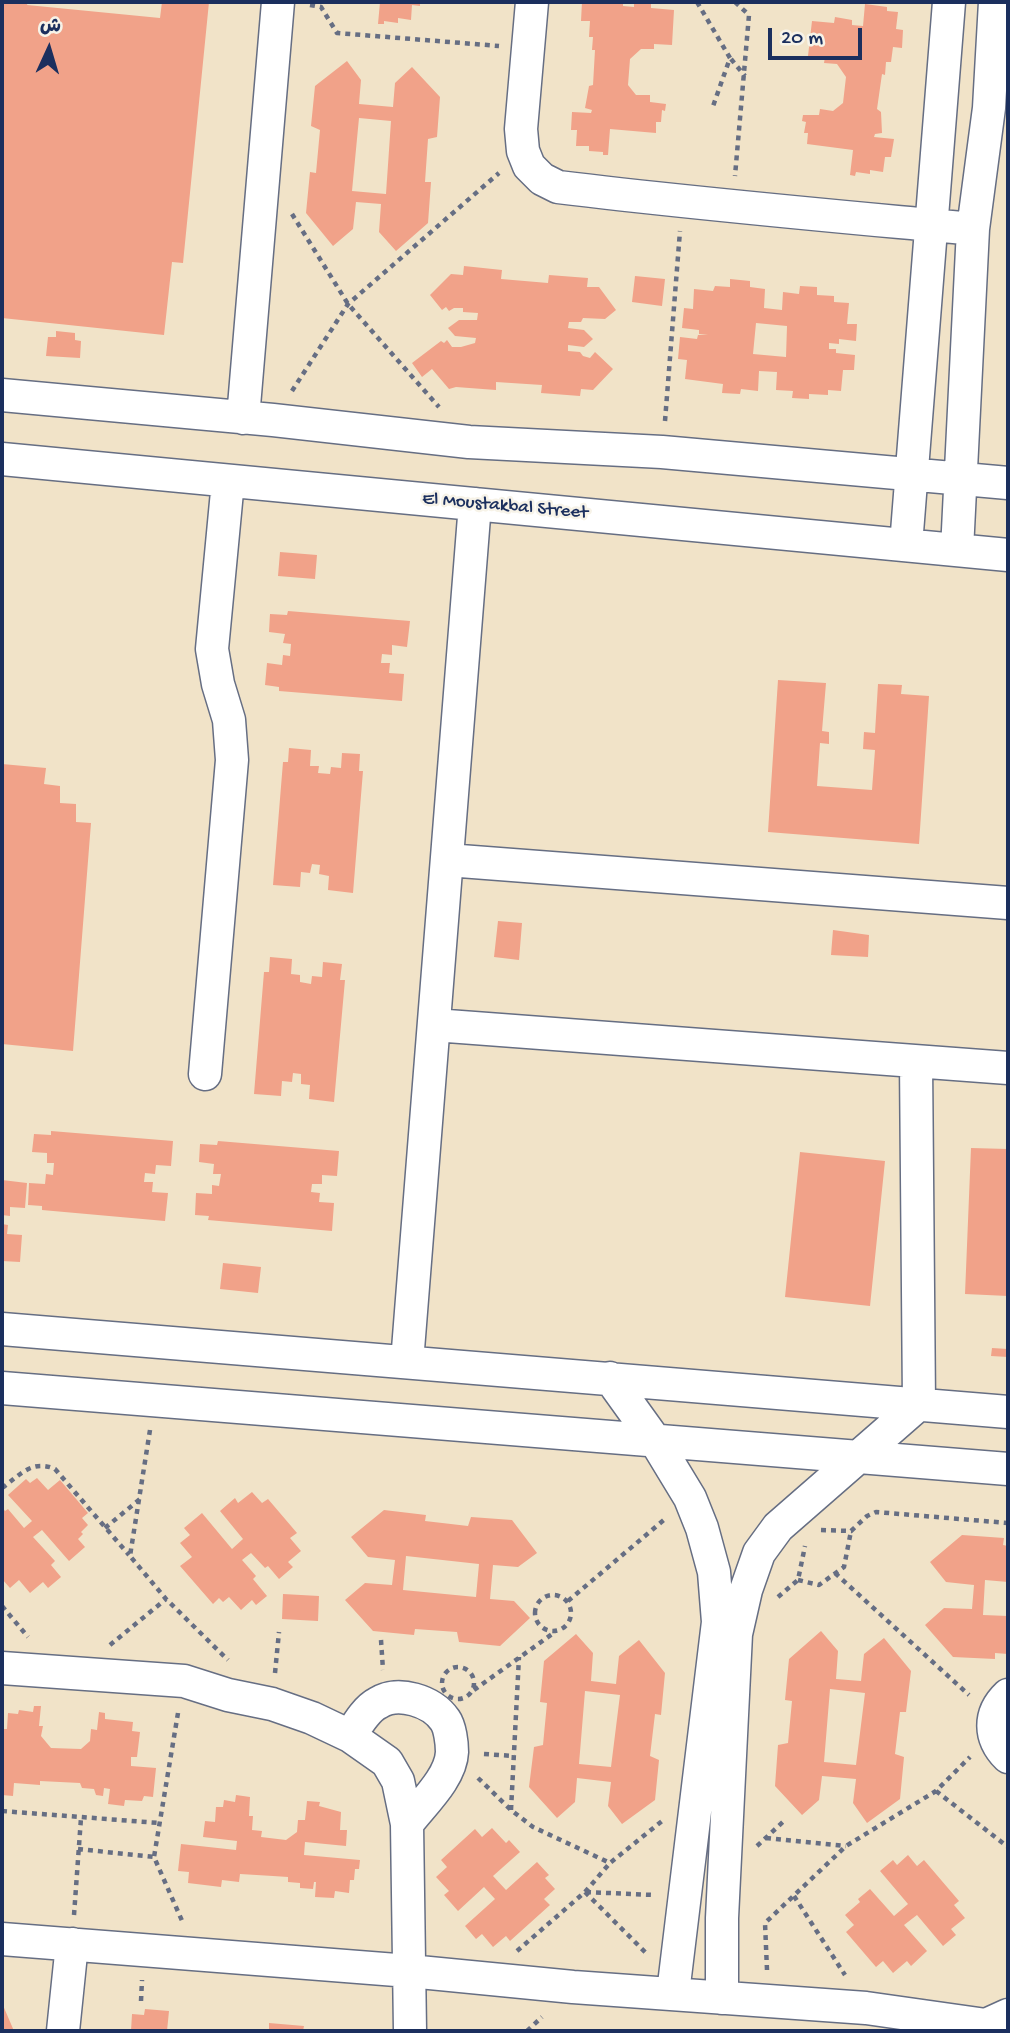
<!DOCTYPE html>
<html>
<head>
<meta charset="utf-8">
<style>
	body { margin:0 }
	#map { position:relative; width:1010px; height:2033px; overflow:hidden; background:#f1e3c8; font-family:"Gochi Hand","Playpen Sans Arabic",sans-serif }
	canvas { display:block }
	.frame { position:absolute; inset:0; border:4px solid #1b2f5e; pointer-events:none }
	.north { position:absolute; left:14px; top:14px; width:70px; height:70px; -webkit-text-stroke:5px #f7f3e8; paint-order:stroke; rotate:4deg; font-size:19px; font-weight:700; line-height:28px; text-align:center; color:#1b2f5e }
	.north::after { content:''; display:block; margin:auto; width:24px; height:32px; background:#1b2f5e; clip-path:polygon(50% 0,100% 100%,50% 72%,0 100%) }
	.scale { position:absolute; left:768px; top:28px; width:94px; height:32px; box-sizing:border-box; border:4px solid #1b2f5e; border-top:0; padding-left:9px; font-size:21px; line-height:24px; white-space:nowrap; color:#1b2f5e; -webkit-text-stroke:5px #f7f3e8; paint-order:stroke }
</style>
</head>
<body>
<div id="map">
<canvas width="1010" height="2033"></canvas>
<div class="frame"></div>
<div class="north">ش</div>
<div class="scale">20 m</div>
</div>
<script>
const g = document.querySelector('canvas').getContext('2d');
g.lineJoin = 'round';
function paint(path, color) { g.fillStyle = color; g.fill(path, 'evenodd'); }
function strokePath(path, color, width, dash) { g.strokeStyle = color; g.lineWidth = width; g.lineCap = dash ? 'butt' : 'round'; g.setLineDash(dash || []); g.stroke(path); }
function write(font, color, halo, rows, align = 'center') {
  g.font = font + ' "Gochi Hand",sans-serif'; g.lineWidth = 5; g.setLineDash([]); g.textBaseline = 'middle'; g.strokeStyle = halo; g.fillStyle = color; for (const [text, x, y, turn = 0] of rows) {
    g.save(); g.translate(x, y); g.rotate((+turn || 0) * Math.PI / 180); g.textAlign = isNaN(turn) ? turn : align; if (halo) g.strokeText(text, 0, 0); g.fillText(text, 0, 0); g.restore();
  }
}
paint(new Path2D(`
	M2 2H28L27 5 160 18 162 2H209L183 263 172 262 164 335 2 318Z
	M380 2H420V6L412 5 411 20 398 18V23L384 21V24H378Z
	M582 2H623V6L634 7V2L651 3V8L674 10 672 45 654 44V49H641L630 59 628 85 636 95H650V102L666 104 665 111 662 110 661 122H656V133L610 129 608 155H603V152L589 151V146H576L577 130H571L572 112 591 113 592 110 585 108 589 86 593 85 595 50H592L593 37H589L590 21H581Z
	M865 4 887 7V11L898 12 896 29 903 30 902 48 893 47 891 62H886L885 75 882 74 877 109 881 112 882 133 875 134 874 137 894 139 891 157H885L883 172 870 170V174L856 172 855 176 850 175 853 150 807 144 808 133H804L806 122 802 121 803 115H819L820 109 833 111 843 103 846 77 837 64 824 63 825 57 808 56 812 21 834 23 835 17 852 20V25L863 26Z
	M347 61 361 80 359 104 393 107 395 83 412 67 440 97 437 137 428 139 425 182H431L428 223 396 251 379 232 381 204 356 202 353 229 333 246 306 213 310 172 316 173 320 130 311 126 315 86ZM359 118 391 121 386 194 352 191Z
	M464 266 502 270 501 279 548 283 549 275 588 278 587 287H599L616 310 605 319 583 318 581 322H569L568 328 584 330 593 339 584 347 568 345V351L580 352 583 356 590 358 595 352 613 369 593 390 581 389 580 396 541 393 542 385 496 382V390L456 387 449 389 432 369 422 377 412 363 441 341 444 343 447 340 452 347H461L475 343 476 338 455 336 448 328 459 320H477L478 313 463 312V308H454L449 311 446 307 442 310 430 295 451 274 463 275Z
	M635 276 665 279 662 306 632 302Z
	M730 279 750 281V287L765 289 764 308 782 310 783 292 799 294 800 286 817 287V295L834 296V302L849 303 847 324H857L856 341 839 339V344L829 343V349H836V353L855 355 854 370H843L841 391 828 390V395L809 394V399L792 398 793 391 776 390 777 372 759 371 758 391 741 389 740 394 722 393 723 384 685 379 687 360 678 359 680 337 697 339 698 335H708L699 334V330L682 328 684 308 693 309 694 289 713 291 715 286 730 287ZM756 323 787 326 786 357 753 354Z
	M56 331 75 333V340L81 341 80 358 46 356 48 337H56Z
	M280 552 317 555 315 579 278 576Z
	M288 611 410 621 407 647 392 645V655L382 654 381 663H390L389 673 404 674 402 701 279 691V687L265 685 267 663 282 665 283 655 290 656 291 644 283 643 285 634 269 632 270 614 287 615Z
	M778 680 826 683 822 731 829 732V744L820 743 817 786 872 790 875 750 863 749 864 732 875 733 878 684 902 685 901 694 929 696 919 844 768 832Z
	M289 748 311 750 310 766H319L318 773 330 774 331 767 341 768 342 753 360 754 359 771H363L353 893 328 890 329 876 319 874 320 865 312 864 310 873 301 872 300 887 273 885 283 762H288Z
	M2 764 46 768 44 784 60 786V803L76 804V822L91 823 73 1051 2 1044Z
	M498 921 522 923 519 960 494 957Z
	M833 930 869 935 868 957 831 955Z
	M270 957 292 959 291 974 300 975V982L311 984 312 976 322 977 323 962 342 964 340 980H345L334 1102 309 1099 310 1085 301 1084V1074L293 1073 292 1082 282 1081 281 1096 254 1094 264 972H269Z
	M51 1131 173 1141 171 1166 156 1165 155 1174 145 1173 144 1182H153L152 1192 168 1193 165 1221 42 1210V1206L28 1205 29 1183 45 1184 46 1174 53 1175 54 1163H47V1153L32 1152 34 1134 51 1135Z
	M218 1141 339 1151 337 1176 322 1175V1184H312L311 1192 320 1193 319 1202 334 1203 332 1231 208 1220 209 1216 195 1215 196 1193 212 1194V1185L219 1186 221 1174H213L214 1164 199 1162 200 1144 217 1145Z
	M971 1148 1008 1149V1296L965 1294Z
	M800 1152 885 1161 870 1306 785 1297Z
	M2 1180 27 1183 25 1208 10 1207V1216L2 1215Z
	M2 1224 8 1225 7 1234 22 1235 20 1262 2 1261Z
	M223 1263 261 1267 258 1293 220 1289Z
	M992 1348 1008 1349V1357L991 1356Z
	M37 1478 48 1490 60 1480 88 1513 82 1518 88 1525 81 1532 83 1534 78 1539 85 1547 69 1561 42 1530 33 1537 55 1561 51 1565 61 1577 48 1588 43 1582 30 1593 19 1580 10 1588 2 1579V1507L5 1511 8 1509 24 1528 32 1521 8 1495 26 1479 30 1483Z
	M252 1492 262 1503 268 1499 297 1533 290 1538 301 1551 288 1562 293 1567 279 1579 268 1566 265 1568 251 1553 242 1560 256 1576 253 1579 267 1596 256 1605 252 1600 241 1610 229 1597 223 1602 219 1598 213 1604 180 1566 192 1557 180 1543 190 1535 184 1528 202 1513 232 1549 243 1539 220 1511 235 1498 238 1503Z
	M384 1510 426 1515 425 1521 468 1526 471 1517 512 1520 537 1553 518 1567 493 1565 490 1599 514 1601 530 1618 500 1646 459 1642 457 1632 415 1629 414 1635 373 1631 345 1600 365 1583 392 1585 395 1560 368 1557 351 1537ZM406 1556 479 1564 476 1597 403 1590Z
	M962 1535 1004 1538 1003 1545 1008 1546V1582L985 1580 983 1615 1008 1616V1654L995 1653V1659L953 1657 925 1625 944 1608 972 1609 974 1585 946 1582 930 1562Z
	M283 1594 319 1596 318 1621 282 1619Z
	M821 1631 838 1651 836 1679 861 1681 864 1654 884 1638 911 1671 906 1712H900L895 1754 904 1757 900 1799 867 1823 853 1803 856 1779 822 1776 819 1800 802 1815 775 1786 778 1745 788 1743 792 1701 785 1700 789 1659ZM830 1689 865 1693 856 1765 824 1762Z
	M576 1634 593 1653 591 1681 616 1684 619 1656 639 1640 665 1673 661 1715 655 1714 650 1756 659 1760 655 1800 622 1824 608 1806 611 1782 577 1778 575 1802 557 1818 529 1787 534 1747 543 1745 547 1703 540 1702 544 1661ZM585 1691 620 1695 611 1767 579 1764Z
	M34 1706H41L39 1726H43L41 1736 51 1748 81 1749 90 1741 91 1729 97 1730 99 1712 105 1713V1719L133 1722 132 1731 140 1732 137 1757H131V1766L156 1768 153 1797 144 1796 142 1801 125 1800 124 1806 108 1804 110 1789 104 1788 103 1796 96 1795 94 1789 82 1788 80 1783 40 1781V1785L14 1783 13 1796 2 1795V1729H7L8 1713 18 1714 19 1710 33 1712Z
	M236 1795 250 1797 249 1816H253L252 1830 262 1831 261 1837 286 1840 297 1832 298 1820H305L307 1801 320 1802 319 1806 341 1812 340 1830H347L346 1846 305 1842 304 1855 360 1860 359 1869H355L354 1880H350L349 1893 335 1891 334 1898 315 1897 316 1882H314L313 1889 300 1888V1883L288 1882V1877L273 1876 240 1874 239 1882 222 1880 221 1887 188 1883 189 1872 178 1871 181 1844 236 1850 237 1841 203 1837 205 1821 215 1822 216 1807H223L224 1800 235 1802Z
	M492 1828 506 1843 509 1840 520 1852 493 1876 506 1890 537 1862 549 1875 545 1878 555 1889 544 1899 550 1905 510 1941 506 1936 493 1947 482 1934 476 1939 465 1926 495 1899 484 1887 458 1911 444 1895 449 1891 436 1877 447 1867 441 1860 475 1829 482 1837Z
	M908 1855 917 1866 924 1860 959 1901 954 1905 965 1918 951 1929 956 1935 943 1946 917 1915 904 1925 927 1951 911 1966 907 1961 893 1973 883 1961 876 1967 846 1932 854 1925 845 1915 860 1902 858 1899 870 1889 894 1916 908 1904 880 1871 893 1860 897 1865Z
	M2 2003 14 2031H2Z
	M145 2009 169 2011 167 2031H131L132 2014 144 2015Z
	M269 2023 304 2026 303 2031H269Z`), '#f1a289');
const minor = new Path2D(`
	M532 2 521 129 523 151 529 166 542 179 558 187C696 204 835 216 973 229
	M2 395 273 420 469 442 662 452 1008 483
	M243 418 278 2
	M2 459 1008 555
	M906 545 949 2
	M957 550 973 229 989 108 995 2
	M447 860 1008 903
	M434 1025 1008 1068
	M205 1074 232 760 229 720 218 684 212 649 228 481
	M2 1329 1008 1412
	M407 1362 475 504
	M610 1378 656 1442 690 1498 702 1528 714 1572 718 1622 673 1993
	M2 1388 1008 1469
	M2 1668 184 1681 228 1695 272 1704 312 1718 350 1736 387 1762 398 1781 407 1824 410 2031
	M1008 1695C988 1714 989 1738 1008 1757
	M350 1736C357 1725 366 1709 378 1703 398 1690 432 1701 445 1720 450 1727 452 1743 452 1752 451 1778 422 1804 407 1824
	M2 1939 409 1971 573 1987 866 2008 986 2025 1008 2015
	M722 1998V1918L736 1634 746 1590 759 1553 778 1527 919 1404 916 1062
	M63 2031 72 1944`);
strokePath(minor, '#666e83', 35);
strokePath(new Path2D(`
	M697 2 730 58 712 109
	M735 2 749 15 735 176
	M310 5 321 7 337 33 499 46
	M731 59 745 76
	M292 214 348 304 439 407
	M292 391 348 304 499 173
	M665 421 680 231
	M150 1430 130 1556 166 1599 228 1660
	M2 1488C20 1475 32 1459 55 1469L129 1555
	M105 1528 140 1499
	M821 1530 851 1531 867 1516 876 1512 1008 1523
	M835 1573 969 1695
	M798 1580 819 1585 844 1567 851 1531
	M535 1613a18 18 0 1 1 36 0a18 18 0 1 1-36 0Z
	M778 1597 798 1580 805 1546
	M568 1601 665 1519
	M2 1606 28 1637
	M381 1640 383 1670
	M110 1645 166 1599
	M442 1683a16 16 0 1 1 32 0a16 16 0 1 1-32 0Z
	M275 1673 279 1632
	M474 1690 555 1632
	M178 1713 154 1857 183 1923
	M484 1754 514 1756
	M478 1778 511 1810 533 1827 610 1863 662 1821
	M936 1791 1008 1847
	M511 1810 519 1657
	M2 1811 159 1823
	M766 1838 846 1846
	M757 1846 785 1820
	M78 1849 154 1857
	M585 1892 647 1954
	M586 1892 654 1895
	M794 1896 845 1975
	M74 1915 81 1818
	M517 1951 585 1892 610 1863
	M767 1970 765 1923 846 1846 936 1791 970 1757
	M141 2001 142 1980
	M527 2031 542 2017`), '#666e83', 4.5, [5, 5]);
strokePath(minor, '#fff', 32);
write('19px', '#1b2f5e', '#f7f3e8', [
	["El Moustakbal Street",505,507,5]
]);
</script>
</body>
</html>
